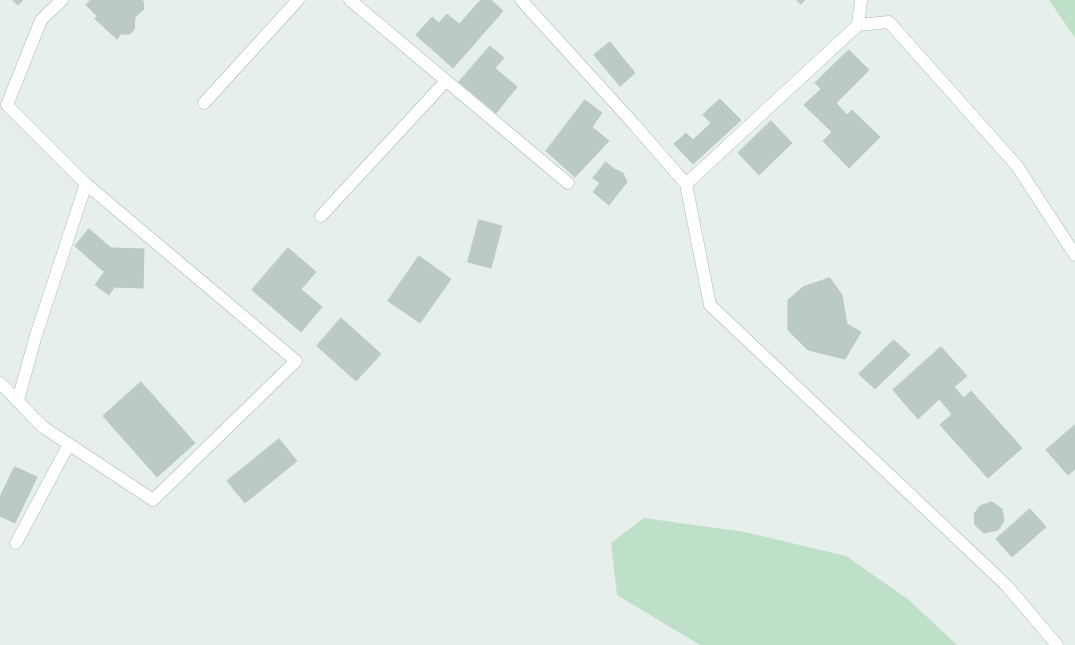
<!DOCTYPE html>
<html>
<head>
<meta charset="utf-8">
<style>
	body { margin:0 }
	canvas { display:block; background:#e6efeb }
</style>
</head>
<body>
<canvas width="1075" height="645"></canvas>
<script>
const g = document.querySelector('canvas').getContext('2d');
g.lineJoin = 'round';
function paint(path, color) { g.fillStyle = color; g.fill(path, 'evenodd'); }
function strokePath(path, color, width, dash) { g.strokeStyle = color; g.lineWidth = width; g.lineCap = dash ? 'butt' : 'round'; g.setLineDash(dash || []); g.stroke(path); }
paint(new Path2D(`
	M1049 0H1075V38Z
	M644 518 745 532 846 556 909 600 957 645H700L617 595 611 543Z`), '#bfe0c8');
const building = new Path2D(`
	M13 0H23L18 5Z
	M91 0H141L143 1 144 9 135 17 134 30 130 34H121L117 39 95 19 97 16 86 5Z
	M481 0H491L503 11 453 68 416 35 432 17 439 23 447 14 459 24Z
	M797 0H805L801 4Z
	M610 42 635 73 620 86 594 55Z
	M490 46 504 58 495 68 517 87 496 113 459 82Z
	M849 50 869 70 836 103 847 115 852 110 880 137 849 168 823 141 832 132 804 105 821 89 815 83Z
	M720 99 741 120 693 164 674 144 686 133 693 140 711 123 703 115Z
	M585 100 602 113 592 127 609 141 575 177 546 151Z
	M771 121 792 143 759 175 738 153Z
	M606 162 614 169 623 173 627 182 609 205 593 192 600 183 593 178Z
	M479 220 502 226 491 268 468 262Z
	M89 229 111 248 144 249 143 288 114 287 109 295 95 285 105 271 102 270 75 246Z
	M288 248 316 272 301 289 322 307 301 332 252 290Z
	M419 256 451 279 420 323 388 301Z
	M830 278 842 295 847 324 861 332 845 359 808 350 788 330V300L803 287Z
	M341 318 381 354 356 381 317 346Z
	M894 340 910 355 875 389 859 374Z
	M941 347 967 376 954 387 964 398 971 391 1022 448 988 478 940 425 952 414 939 399 918 419 893 390Z
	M141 382 195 443 157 477 103 416Z
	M1075 425V469L1068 475 1046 450Z
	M279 439 297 461 245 503 227 481Z
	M15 467 37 477 15 523 0 516V497Z
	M992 502 1002 509 1004 521 998 530 984 533 975 525 974 514 980 506Z
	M1030 509 1046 527 1012 557 996 539Z`);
paint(building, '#bbcac4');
strokePath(building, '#b8c9c2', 1);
const minor = new Path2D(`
	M350 0 568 183
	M521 0 633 123 686 184 710 305 1006 585 1057 645
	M861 0 858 25 889 22 1017 166 1075 255
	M204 103 298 0
	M686 184 858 25
	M321 216 446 81
	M0 383 43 427 153 500 296 361 86 184 7 105 41 20 62 0
	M18 400 36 335 86 184
	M16 543 69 444`);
strokePath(minor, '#a8b8b2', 13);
strokePath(minor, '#fff', 12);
</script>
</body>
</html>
